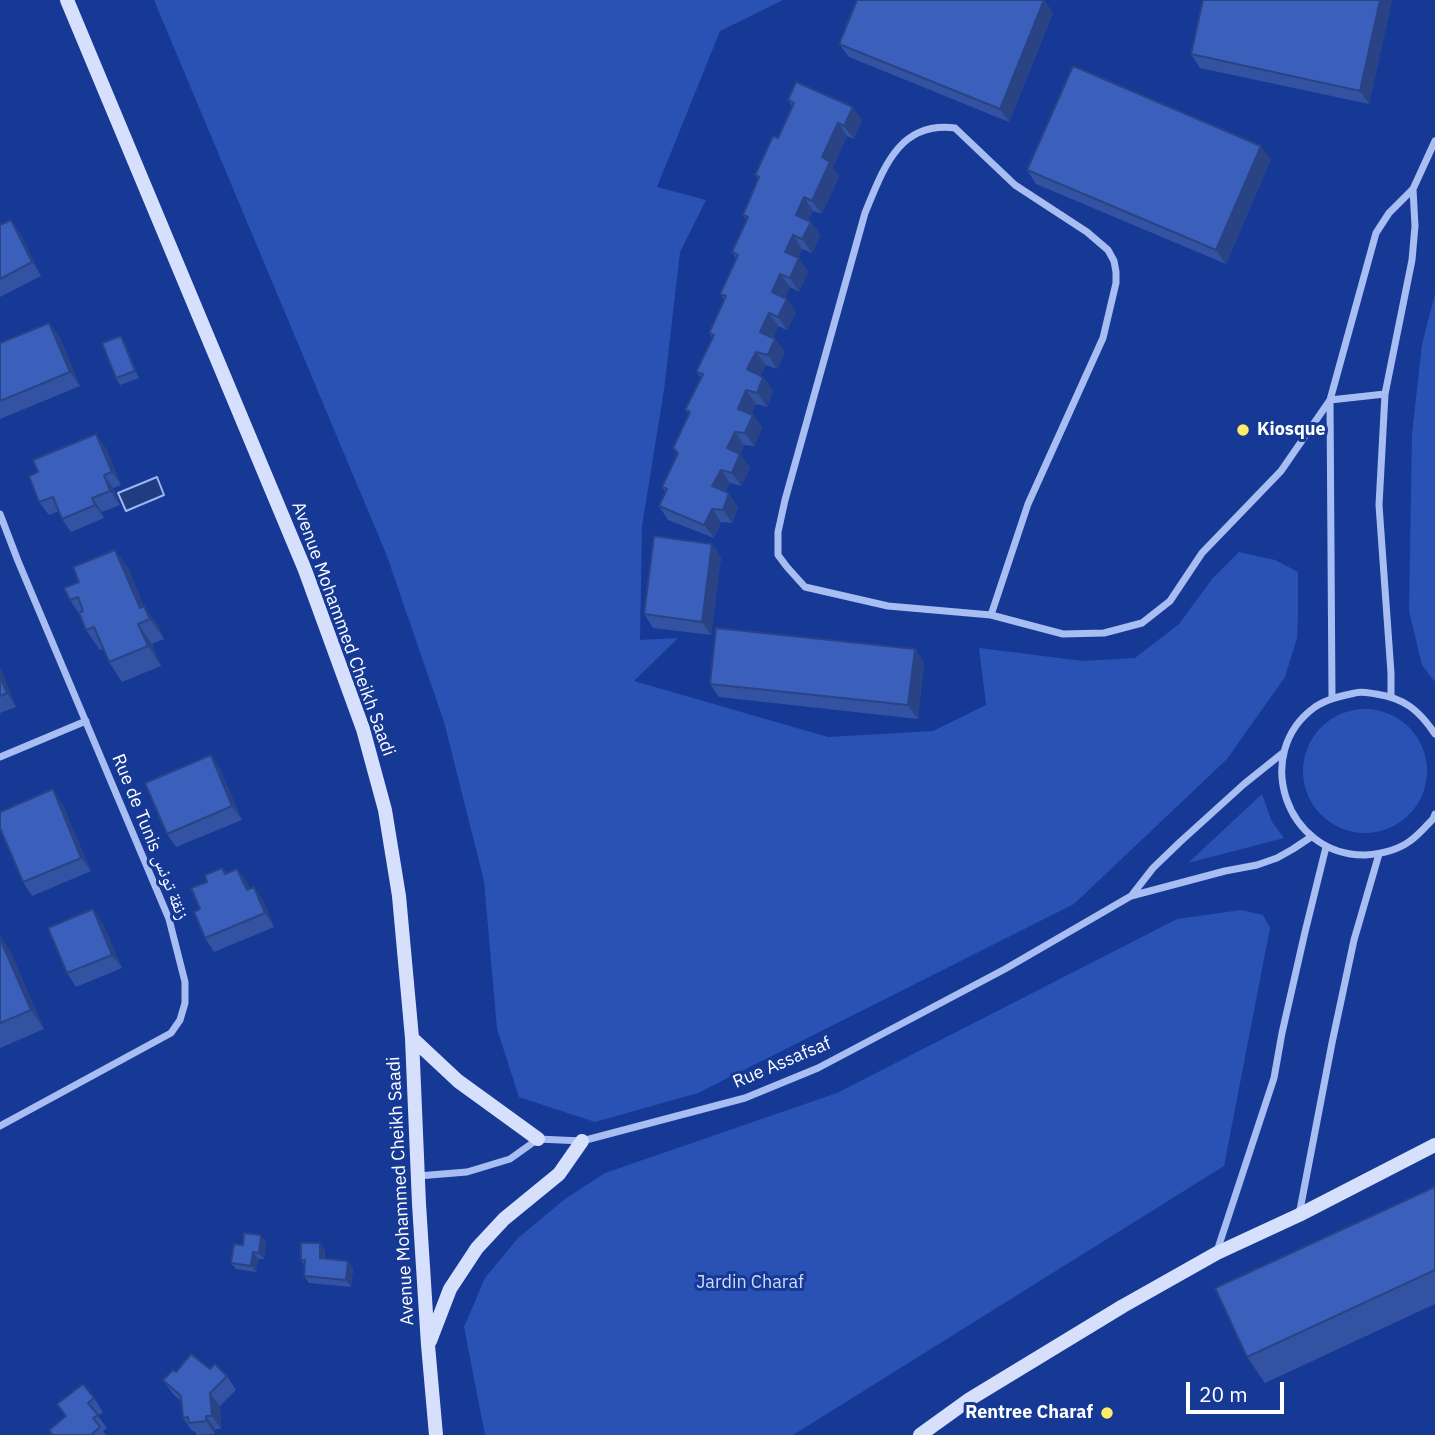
<!DOCTYPE html>
<html>
<head>
<meta charset="utf-8">
<style>
	body { margin:0 }
	#map { position:relative; width:1435px; height:1435px; overflow:hidden; background:#163995; font-family:"IBM Plex Sans",sans-serif }
	canvas { display:block }
	.scale { position:absolute; left:1186px; top:1382px; width:98px; height:32px; box-sizing:border-box; border:4px solid #fff; border-top:0; padding-left:9px; font-size:21px; line-height:24px; white-space:nowrap; color:#fff; -webkit-text-stroke:5px #163995; paint-order:stroke }
</style>
</head>
<body>
<div id="map">
<canvas width="1435" height="1435"></canvas>
<div class="scale">20 m</div>
</div>
<script>
const g = document.querySelector('canvas').getContext('2d');
g.lineJoin = 'round';
function paint(path, color) { g.fillStyle = color; g.fill(path, 'evenodd'); }
function strokePath(path, color, width, dash) { g.strokeStyle = color; g.lineWidth = width; g.lineCap = dash ? 'butt' : 'round'; g.setLineDash(dash || []); g.stroke(path); }
function write(font, color, halo, rows, align = 'center') {
  g.font = font + ' "IBM Plex Sans","Noto Naskh Arabic",sans-serif'; g.lineWidth = 6; g.setLineDash([]); g.textBaseline = 'middle'; g.strokeStyle = halo; g.fillStyle = color; for (const [text, x, y, turn = 0] of rows) {
    g.save(); g.translate(x, y); g.rotate((+turn || 0) * Math.PI / 180); g.textAlign = isNaN(turn) ? turn : align; if (halo) g.strokeText(text, 0, 0); g.fillText(text, 0, 0); g.restore();
  }
}
paint(new Path2D(`
	M154 0H783L720 31 657 187 706 200 680 252 664 390 642 526 640 640 678 638 634 681 828 737 933 731 986 705 979 648 1083 661 1135 658 1179 624 1212 579 1239 552 1275 560 1298 572V618L1297 638 1285 677 1227 759 1074 904 698 1093 595 1122 519 1097 497 1029 484 881 444 722 387 556Z
	M1435 294V682L1422 665 1409 611 1412 434 1422 344Z
	M1303 771a62 62 0 1 1 124 0a62 62 0 1 1-124 0Z
	M1262 794 1272 822 1284 838 1188 863Z
	M1241 910 1263 915 1270 928 1224 1166 793 1435H485L464 1327 485 1278 518 1238 565 1199 605 1173 837 1093 1177 919Z`), '#2a52b4');
const water = new Path2D(`
	M157 477 164 495 126 511 118 493Z`);
paint(water, '#223c82');
strokePath(water, '#9ab5f4', 2);
strokePath(new Path2D(`
	M0 514 18 561 169 919 185 982V1003L180 1020 171 1033 0 1126
	M991 615 1028 504 1103 338 1116 283V272L1114 261 1108 250 1087 232 1015 185 955 128C898 121 883 170 865 213L785 500 778 532V555L787 567 805 587 888 606 991 615 1063 634 1104 633 1142 623 1170 601 1202 553 1281 471 1330 400 1385 394
	M1391 696V673L1379 505 1385 394 1412 260 1415 226 1413 189
	M1332 698 1330 400 1376 233 1389 213 1413 189 1435 141
	M1435 734C1419 710 1404 698 1376 694 1368 693 1362 691 1355 693 1341 696 1327 699 1315 707 1251 753 1286 856 1365 855 1380 854 1398 850 1410 841 1419 835 1426 826 1433 819L1435 814
	M0 757 86 721
	M1132 895 1153 868 1180 842 1244 784 1284 752
	M418 1176 467 1172 510 1159 538 1139 582 1141 745 1098 818 1068 1005 969 1131 896 1225 871 1257 865 1277 858 1293 849 1311 837
	M1299 1215 1332 1043 1354 940 1379 854
	M1217 1251 1274 1078 1282 1033 1305 932 1326 847`), '#a8bdf1', 7);
strokePath(new Path2D(`
	M67 0 305 570 363 729 385 810 399 896 412 1038 419 1204 428 1345 436 1435
	M412 1038 458 1081 538 1139
	M430 1341 450 1289 477 1248 504 1219 559 1174 582 1141
	M920 1435 970 1399 1123 1306 1217 1253 1299 1215 1435 1145`), '#d6e0fc', 14);
paint(new Path2D(`
	M1044 0 1053 13 1009 122 849 57 839 44Z
	M1203 0H1392L1369 104 1200 68 1191 54Z
	M788 100 862 120 854 139 847 136 833 167 839 176 822 214 813 211 808 221 811 222 820 235 812 253 802 249 798 258 808 272 799 292 790 287 785 298 796 312 787 330 778 326 773 338 775 339 785 352 777 369 766 365 760 376 763 377 773 391 767 407 756 404 751 414 753 415 762 428 754 446 744 445 740 454 750 468 741 486 730 483 725 492 738 507 732 523 721 522 714 538 668 520 659 506 665 492 662 487 677 453 673 448 689 415 685 410 701 378 696 372 712 338 709 333 724 299 720 294 736 259 732 252 747 221 743 215 758 180 755 175 778 138 792 106Z
	M1271 159 1226 264 1036 184 1027 170Z
	M11 220 20 233 41 276 0 297V225Z
	M49 323 59 336 80 386 0 419V343Z
	M125 343 139 378 120 385 116 378Z
	M106 448 121 485 113 488 120 505 102 512 104 518 71 532 62 519 59 511 49 515 39 502Z
	M712 544 721 557 711 635 653 628 644 614Z
	M115 550 129 570 144 607 158 626 164 639 152 644 161 666 122 682 109 662 103 649 100 650 86 630 80 615 70 600 79 582Z
	M915 649 924 662 918 719 719 697 710 684Z
	M0 667 16 707 0 713Z
	M211 755 220 769 242 820 176 847 167 834Z
	M62 803 91 871 32 896 23 882Z
	M222 868 227 874 237 869 247 882 250 889 263 900 274 927 214 952 205 938 200 909 207 882Z
	M102 922 122 968 76 987 67 973Z
	M0 936 10 951 44 1029 0 1048Z
	M1435 1187V1304L1265 1383 1247 1357Z
	M266 1242 264 1259H258L256 1272 236 1269 231 1263 243 1245Z
	M325 1250V1259L348 1261 353 1268 351 1287 309 1283 304 1276 305 1266 301 1260Z
	M210 1369 227 1376 236 1390 220 1406 221 1429H215V1434L197 1435 194 1431H192L183 1418 182 1402 173 1394 163 1380 176 1372Z
	M94 1398 103 1412 98 1416 107 1428 103 1431 106 1435H53L66 1417 57 1404Z`), '#3353a2');
paint(new Path2D(`
	M1044 0 1053 13 1009 122 1000 109Z
	M1380 0H1392L1369 104 1360 91Z
	M853 107 862 120 854 139 844 126Z
	M838 123 847 136 833 167 839 176 822 214 812 201 822 157Z
	M1261 146 1271 159 1226 264 1216 250Z
	M804 197 813 211 805 228 796 215Z
	M11 220 20 233 41 276 32 262Z
	M811 222 820 235 812 253 802 239Z
	M793 235 802 249 794 265 785 252Z
	M799 258 808 272 799 292 790 278Z
	M780 274 790 287 781 305 772 292Z
	M787 299 796 312 787 330 778 317Z
	M769 313 778 326 769 345 760 332Z
	M49 323 59 336 80 386 70 372Z
	M121 336 125 343 139 378 135 371Z
	M775 339 785 352 777 369 768 355Z
	M756 352 766 365 757 382 747 369Z
	M763 377 773 391 767 407 757 393Z
	M746 390 756 404 748 423 738 409Z
	M753 415 762 428 754 446 745 433Z
	M735 432 744 445 737 462 727 448Z
	M96 434 106 448 121 485 112 472Z
	M740 454 750 468 741 486 732 473Z
	M721 470 730 483 721 500 712 486Z
	M104 475 113 488 120 505 110 491Z
	M729 493 738 507 732 523 723 510Z
	M92 498 102 512 104 518 95 505Z
	M712 509 721 522 714 538 704 525Z
	M712 544 721 557 711 635 702 622Z
	M115 550 129 570 144 607 158 626 164 639 150 619 140 608Z
	M138 624 152 644 161 666 148 646Z
	M915 649 924 662 918 719 908 705Z
	M0 667 16 707 7 693 0 677Z
	M211 755 220 769 242 820 232 806Z
	M53 789 62 803 91 871 81 858Z
	M237 869 247 882 256 903 247 890Z
	M254 887 263 900 274 927 265 913Z
	M93 909 102 922 122 968 112 955Z
	M0 936 10 951 44 1029 31 1010 0 939Z
	M261 1235 266 1242 264 1259 259 1253Z
	M320 1243 325 1250 324 1265 320 1258Z
	M253 1252 258 1259 256 1272 251 1266Z
	M348 1261 353 1268 351 1287 346 1280Z
	M210 1393 220 1406 221 1429 212 1416Z
	M206 1416 215 1429V1434L206 1421Z`), '#294384');
const building = new Path2D(`
	M857 0H1044L1000 109 839 44Z
	M1203 0H1380L1360 91 1191 54Z
	M1073 66 1261 146 1216 250 1027 170Z
	M796 82 853 107 844 126 838 123 822 157 830 162 812 201 804 197 796 215 811 222 802 239 793 235 785 252 799 258 790 278 780 274 772 292 787 299 778 317 769 313 760 332 775 339 768 355 756 352 747 369 763 377 757 393 746 390 738 409 753 415 745 433 735 432 727 448 740 454 732 473 721 470 712 486 729 493 723 510 712 509 704 525 659 506 667 489 662 487 678 453 673 448 690 412 685 410 703 374 696 372 714 335 709 333 726 296 720 294 738 255 732 252 748 217 743 215 759 177 755 175 773 136 778 138 794 103 788 100Z
	M11 220 32 262 0 279V225Z
	M49 323 70 372 0 401V343Z
	M121 336 135 371 116 378 102 343Z
	M96 434 112 472 104 475 110 491 92 498 95 505 62 519 53 497 39 502 29 476 38 472 33 460Z
	M654 536 712 544 702 622 644 614Z
	M115 550 140 608 144 606 150 619 138 624 148 646 109 662 94 627 86 630 79 613 83 611 78 597 70 600 64 588 79 582 73 567Z
	M716 628 915 649 908 705 710 684Z
	M0 677 7 693 0 696Z
	M211 755 232 806 167 834 145 783Z
	M53 789 81 858 23 882 0 828V812Z
	M222 868 225 874 237 869 247 890 254 887 265 913 205 938 194 912 200 909 191 888 207 882 205 875Z
	M93 909 112 955 67 973 48 928Z
	M0 939 31 1010 0 1023Z
	M1435 1187V1270L1247 1357 1215 1288Z
	M244 1233 261 1235 259 1253 253 1252 251 1266 231 1263 234 1244 243 1245Z
	M301 1243H320V1258L348 1261 346 1280 304 1276 305 1260H301Z
	M191 1354 210 1369 215 1364 227 1376 210 1393 212 1416H206V1421L189 1423 188 1417 183 1418 181 1396 163 1380 173 1370 176 1372Z
	M83 1384 94 1398 88 1403 98 1415 93 1418 100 1427 92 1434 93 1435H53L49 1430 66 1416 57 1404Z`);
paint(building, '#3b60bc');
strokePath(building, '#294384', 2);
for (const [x, y, r, color] of [
	[1243,430,7,"#ffec68"],
	[1107,1413,7,"#ffec68"]
]) { const dot = new Path2D(); dot.arc(x, y, r, 0, 2 * Math.PI); g.fillStyle = color; g.fill(dot); strokePath(dot, '#163995', 2.5); }
write('bold 18px', '#fff', '#163995', [
	["Kiosque",1257,430],
	["Rentree Charaf",1093,1413,"right"]
], 'left');
write('18px', '#fff', '#163995', [
	["Avenue Mohammed Cheikh Saadi",343,629,70],
	["Rue de Tunis زنقة تونس",150,837,68],
	["Rue Assafsaf",782,1063,-23],
	["Avenue Mohammed Cheikh Saadi",401,1191,-93]
]);
write('18px', '#cfdcfc', '#163995', [
	["Jardin Charaf",750,1283]
]);
</script>
</body>
</html>
